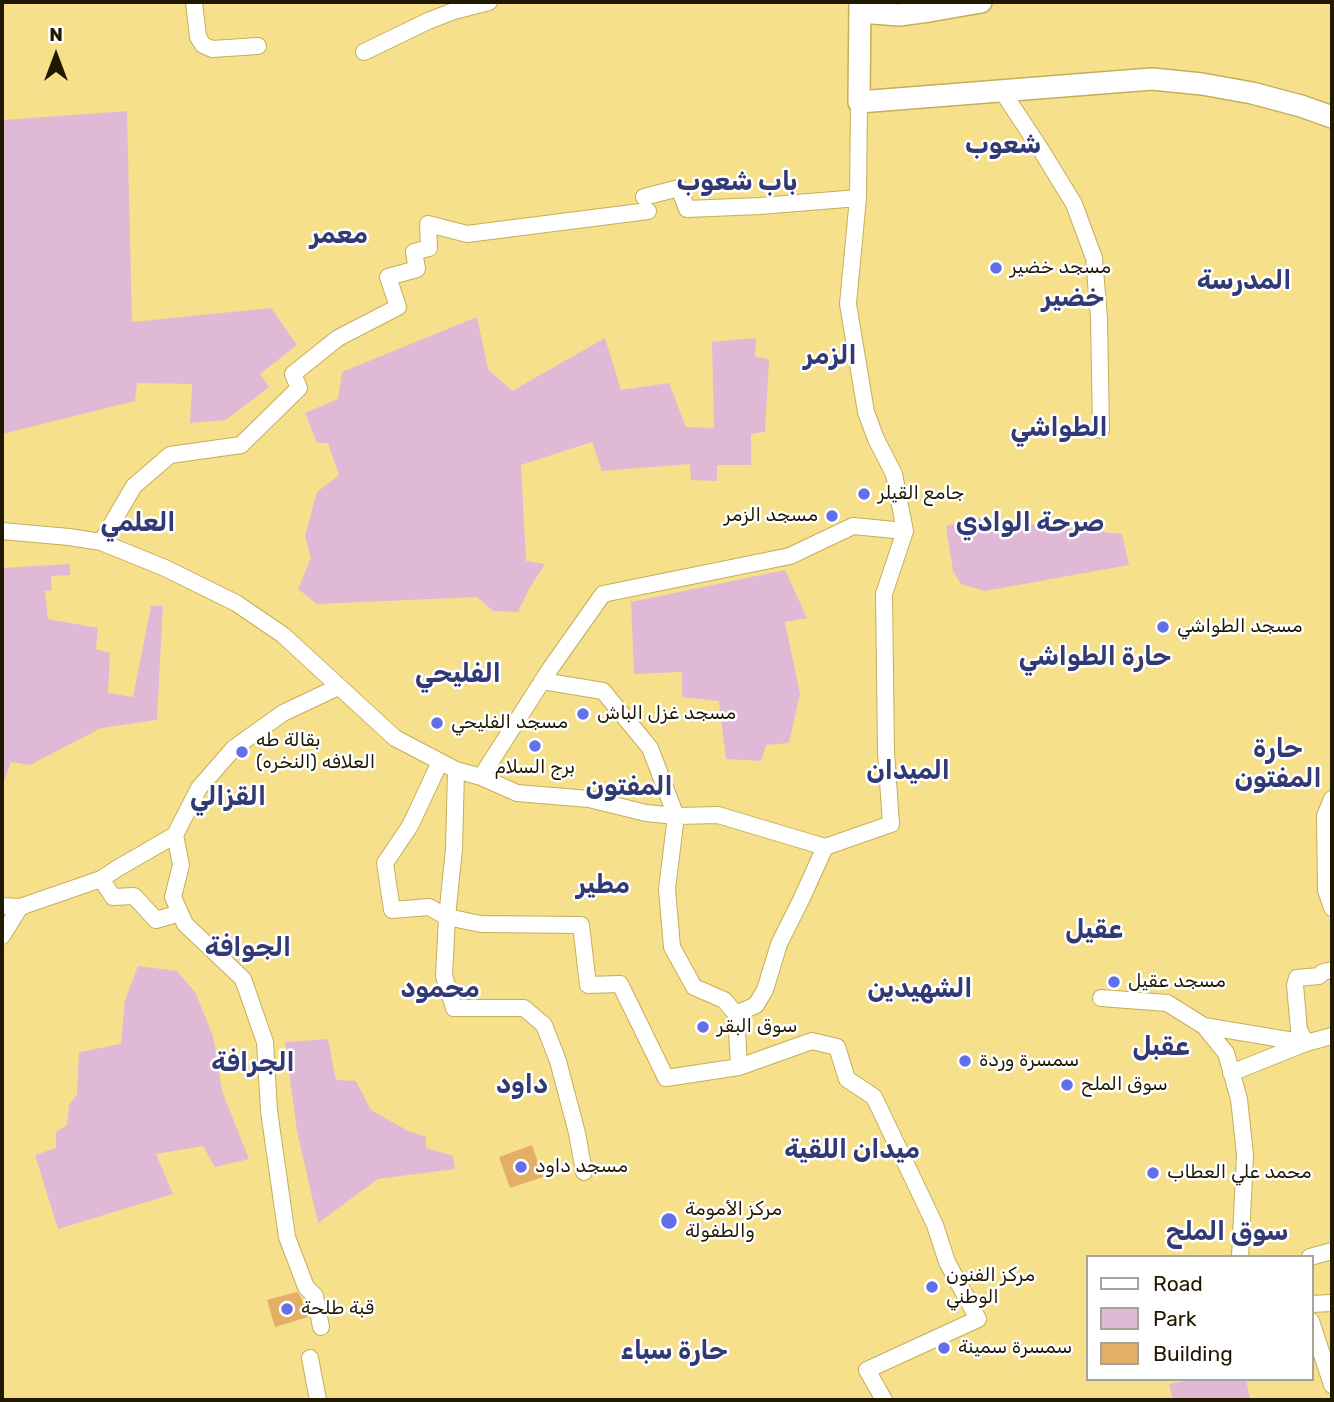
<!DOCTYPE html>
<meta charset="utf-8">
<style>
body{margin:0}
#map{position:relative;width:1334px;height:1402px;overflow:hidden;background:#f7e08b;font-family:Rubik,sans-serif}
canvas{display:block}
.frame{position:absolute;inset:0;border:4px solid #201900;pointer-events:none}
.legend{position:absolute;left:1086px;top:1255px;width:228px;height:126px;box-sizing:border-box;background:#fff;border:2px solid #a6a399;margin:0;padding:9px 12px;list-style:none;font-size:21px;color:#201900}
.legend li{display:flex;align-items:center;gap:14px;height:35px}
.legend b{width:35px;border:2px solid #a6a399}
.north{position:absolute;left:21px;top:21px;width:70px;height:70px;-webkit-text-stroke:5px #fff;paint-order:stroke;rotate:0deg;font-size:19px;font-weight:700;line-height:28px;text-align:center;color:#201900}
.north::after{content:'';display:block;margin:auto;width:24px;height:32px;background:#201900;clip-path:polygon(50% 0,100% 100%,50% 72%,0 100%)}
</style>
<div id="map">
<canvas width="1334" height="1402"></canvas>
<div class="frame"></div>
<ul class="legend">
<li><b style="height:9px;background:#fff"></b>Road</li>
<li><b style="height:19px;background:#e0b9d6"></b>Park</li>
<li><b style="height:19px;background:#e3af67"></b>Building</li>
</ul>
<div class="north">N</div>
</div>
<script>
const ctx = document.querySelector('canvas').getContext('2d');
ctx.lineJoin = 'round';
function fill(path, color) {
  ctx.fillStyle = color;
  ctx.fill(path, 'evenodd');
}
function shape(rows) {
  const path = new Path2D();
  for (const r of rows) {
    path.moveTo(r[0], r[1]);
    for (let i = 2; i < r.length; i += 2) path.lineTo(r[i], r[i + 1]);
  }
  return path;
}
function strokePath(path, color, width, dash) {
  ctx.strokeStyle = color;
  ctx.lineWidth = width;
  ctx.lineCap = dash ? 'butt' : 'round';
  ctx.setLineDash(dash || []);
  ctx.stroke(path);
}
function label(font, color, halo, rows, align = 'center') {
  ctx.font = font + ' Rubik,Cairo,sans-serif';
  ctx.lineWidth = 5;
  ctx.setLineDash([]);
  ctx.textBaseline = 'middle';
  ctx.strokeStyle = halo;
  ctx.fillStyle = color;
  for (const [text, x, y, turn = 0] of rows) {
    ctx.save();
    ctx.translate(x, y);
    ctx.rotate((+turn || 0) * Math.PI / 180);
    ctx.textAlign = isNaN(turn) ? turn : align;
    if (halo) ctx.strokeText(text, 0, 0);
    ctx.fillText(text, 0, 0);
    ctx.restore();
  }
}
fill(shape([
 [127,111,132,322,271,308,297,345,260,374,269,387,226,420,190,423,192,384,137,383,135,401,2,434,2,120],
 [477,317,488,369,512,391,605,338,621,390,669,383,686,427,714,428,712,342,756,338,755,357,769,359,765,432,751,434,751,465,717,465,717,481,691,480,690,464,602,471,592,442,521,465,526,561,545,564,529,589,518,612,493,611,477,597,317,604,298,589,311,558,305,536,317,492,339,475,328,443,317,443,305,413,338,399,342,372],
 [976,518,1122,534,1129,565,985,591,961,584,953,571,946,526],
 [70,564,70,575,51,576,52,590,45,591,48,619,98,628,96,649,110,653,108,693,133,697,151,606,163,606,157,720,101,728,30,765,11,762,2,787,2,568],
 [785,570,807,618,785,622,800,694,789,743,766,745,761,761,726,759,719,701,682,697,682,672,634,674,631,602],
 [138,966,177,971,195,992,213,1036,222,1091,249,1159,215,1167,203,1146,156,1154,173,1194,58,1229,35,1155,56,1148,56,1132,67,1125,69,1105,77,1095,79,1052,121,1044,125,1000],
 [328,1039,336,1080,356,1081,371,1110,408,1131,426,1137,426,1148,453,1156,455,1169,378,1179,318,1223,297,1131,285,1042],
 [1197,1379,1246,1379,1250,1400,1173,1400,1169,1384]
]), '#e0b9d6');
fill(shape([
 [532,1145,543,1177,510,1188,499,1157],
 [297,1292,301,1297,308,1317,275,1327,267,1300]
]), '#e3af67');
const street = shape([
 [194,2,198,37,203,45,212,49,258,46],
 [364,52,428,21,454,11,489,2],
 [1002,91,1041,150,1074,204,1094,258,1099,318,1101,430],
 [859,102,858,198,848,304,866,412,876,439,894,474,905,531,884,594,886,752,891,824,825,847,801,900,779,944,765,990,756,1005,736,1014,739,1067,812,1041,837,1047,847,1079,874,1097,935,1225,947,1262,978,1319,867,1370,884,1400],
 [644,197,679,188,687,209,760,206,858,198],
 [2,531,69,537,101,542,165,568,236,603,283,635,395,738,456,770,481,777,517,793,589,799,646,813,676,816,718,815,825,847],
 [101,542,134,486,170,455,241,445,299,388,293,374,338,338,398,307,388,277,417,269,414,252,429,248,428,224,467,234,648,211],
 [542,681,603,691,650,748,676,816,667,889,672,947,694,987,724,1000,736,1014],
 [440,762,410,826,385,863,392,910,429,907,447,917,481,924,581,925,588,985,620,984,666,1078,739,1067],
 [456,770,454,849,447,917,444,976,454,1008,524,1008,544,1025,558,1061,577,1133,584,1172],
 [481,777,550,669,603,594,790,556,853,526,905,531],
 [1332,799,1325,816,1326,890,1332,908],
 [101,879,113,897,134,896,156,920,180,913],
 [2,906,20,907],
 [2,936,20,907,101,879,118,868,175,835],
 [1101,998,1167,1003,1204,1026,1226,1053,1239,1099,1245,1155,1240,1257],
 [1204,1026,1306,1043],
 [1306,1043,1299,1030,1295,985,1297,978,1319,976,1323,972,1332,970],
 [1231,1073,1306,1043,1332,1036],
 [1310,1257,1332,1251],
 [1311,1304,1332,1303],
 [1311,1321,1332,1385],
 [321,1327,315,1296,306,1287,287,1237,269,1111,265,1042,243,979,185,924,173,897,181,865,175,835,199,788,234,748,283,713,338,687],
 [310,1358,318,1400]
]);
const secondary = shape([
 [860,2,859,102,1152,79,1202,84,1252,93,1301,106,1332,117],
 [860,12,899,15,929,11,981,2]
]);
strokePath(street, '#c4ae59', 18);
strokePath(secondary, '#c4ae59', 24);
strokePath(street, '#fff', 16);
strokePath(secondary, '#fff', 21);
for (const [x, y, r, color] of [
 [996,268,7,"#626fe8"],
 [864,494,7,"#626fe8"],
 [832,516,7,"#626fe8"],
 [1163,627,7,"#626fe8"],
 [583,714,7,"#626fe8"],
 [437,723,7,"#626fe8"],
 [535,746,7,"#626fe8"],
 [242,752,7,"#626fe8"],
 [1114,982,7,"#626fe8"],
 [703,1027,7,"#626fe8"],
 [965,1061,7,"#626fe8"],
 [1067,1085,7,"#626fe8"],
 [521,1167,7,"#626fe8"],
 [1153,1173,7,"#626fe8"],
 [669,1221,9,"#626fe8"],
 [932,1287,7,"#626fe8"],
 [287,1309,7,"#626fe8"],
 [944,1348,7,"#626fe8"]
]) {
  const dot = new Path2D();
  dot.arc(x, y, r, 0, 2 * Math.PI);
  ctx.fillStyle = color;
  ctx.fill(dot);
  strokePath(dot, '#fff', 2.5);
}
label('19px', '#201900', '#fff', [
 ["مسجد خضير",1010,268],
 ["جامع القيلر",878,494],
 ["مسجد الزمر",818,516,"right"],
 ["مسجد الطواشي",1177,627],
 ["مسجد غزل الباش",597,714],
 ["مسجد الفليحي",451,723],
 ["بقالة طه",256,741],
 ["العلافه (النخره)",256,763],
 ["برج السلام",535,768,"center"],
 ["مسجد عقيل",1128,982],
 ["سوق البقر",717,1027],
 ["سمسرة وردة",979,1061],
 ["سوق الملح",1081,1085],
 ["مسجد داود",535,1167],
 ["محمد علي العطاب",1167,1173],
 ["مركز الأمومة",685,1210],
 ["والطفولة",685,1232],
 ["مركز الفنون",946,1276],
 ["الوطني",946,1298],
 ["قبة طلحة",301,1309],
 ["سمسرة سمينة",958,1348]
], 'left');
label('bold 26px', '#323a75', '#fff', [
 ["شعوب",1003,145],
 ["باب شعوب",737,182],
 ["معمر",339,235],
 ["المدرسة",1244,281],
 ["خضير",1073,298],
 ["الزمر",830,356],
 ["الطواشي",1059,428],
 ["العلمي",138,523],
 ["صرحة الوادي",1030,523],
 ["حارة الطواشي",1095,657],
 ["الفليحي",458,674],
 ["حارة",1278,749],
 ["المفتون",1278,779],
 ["الميدان",908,771],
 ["المفتون",629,787],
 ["القزالي",228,797],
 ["مطير",603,885],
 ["عقيل",1094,930],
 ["الجوافة",248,948],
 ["محمود",440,989],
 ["الشهيدين",920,989],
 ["عقبل",1161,1047],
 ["الجرافة",253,1063],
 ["داود",522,1085],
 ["ميدان اللقية",852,1150],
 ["سوق الملح",1227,1232],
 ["حارة سباء",674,1351]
]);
</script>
